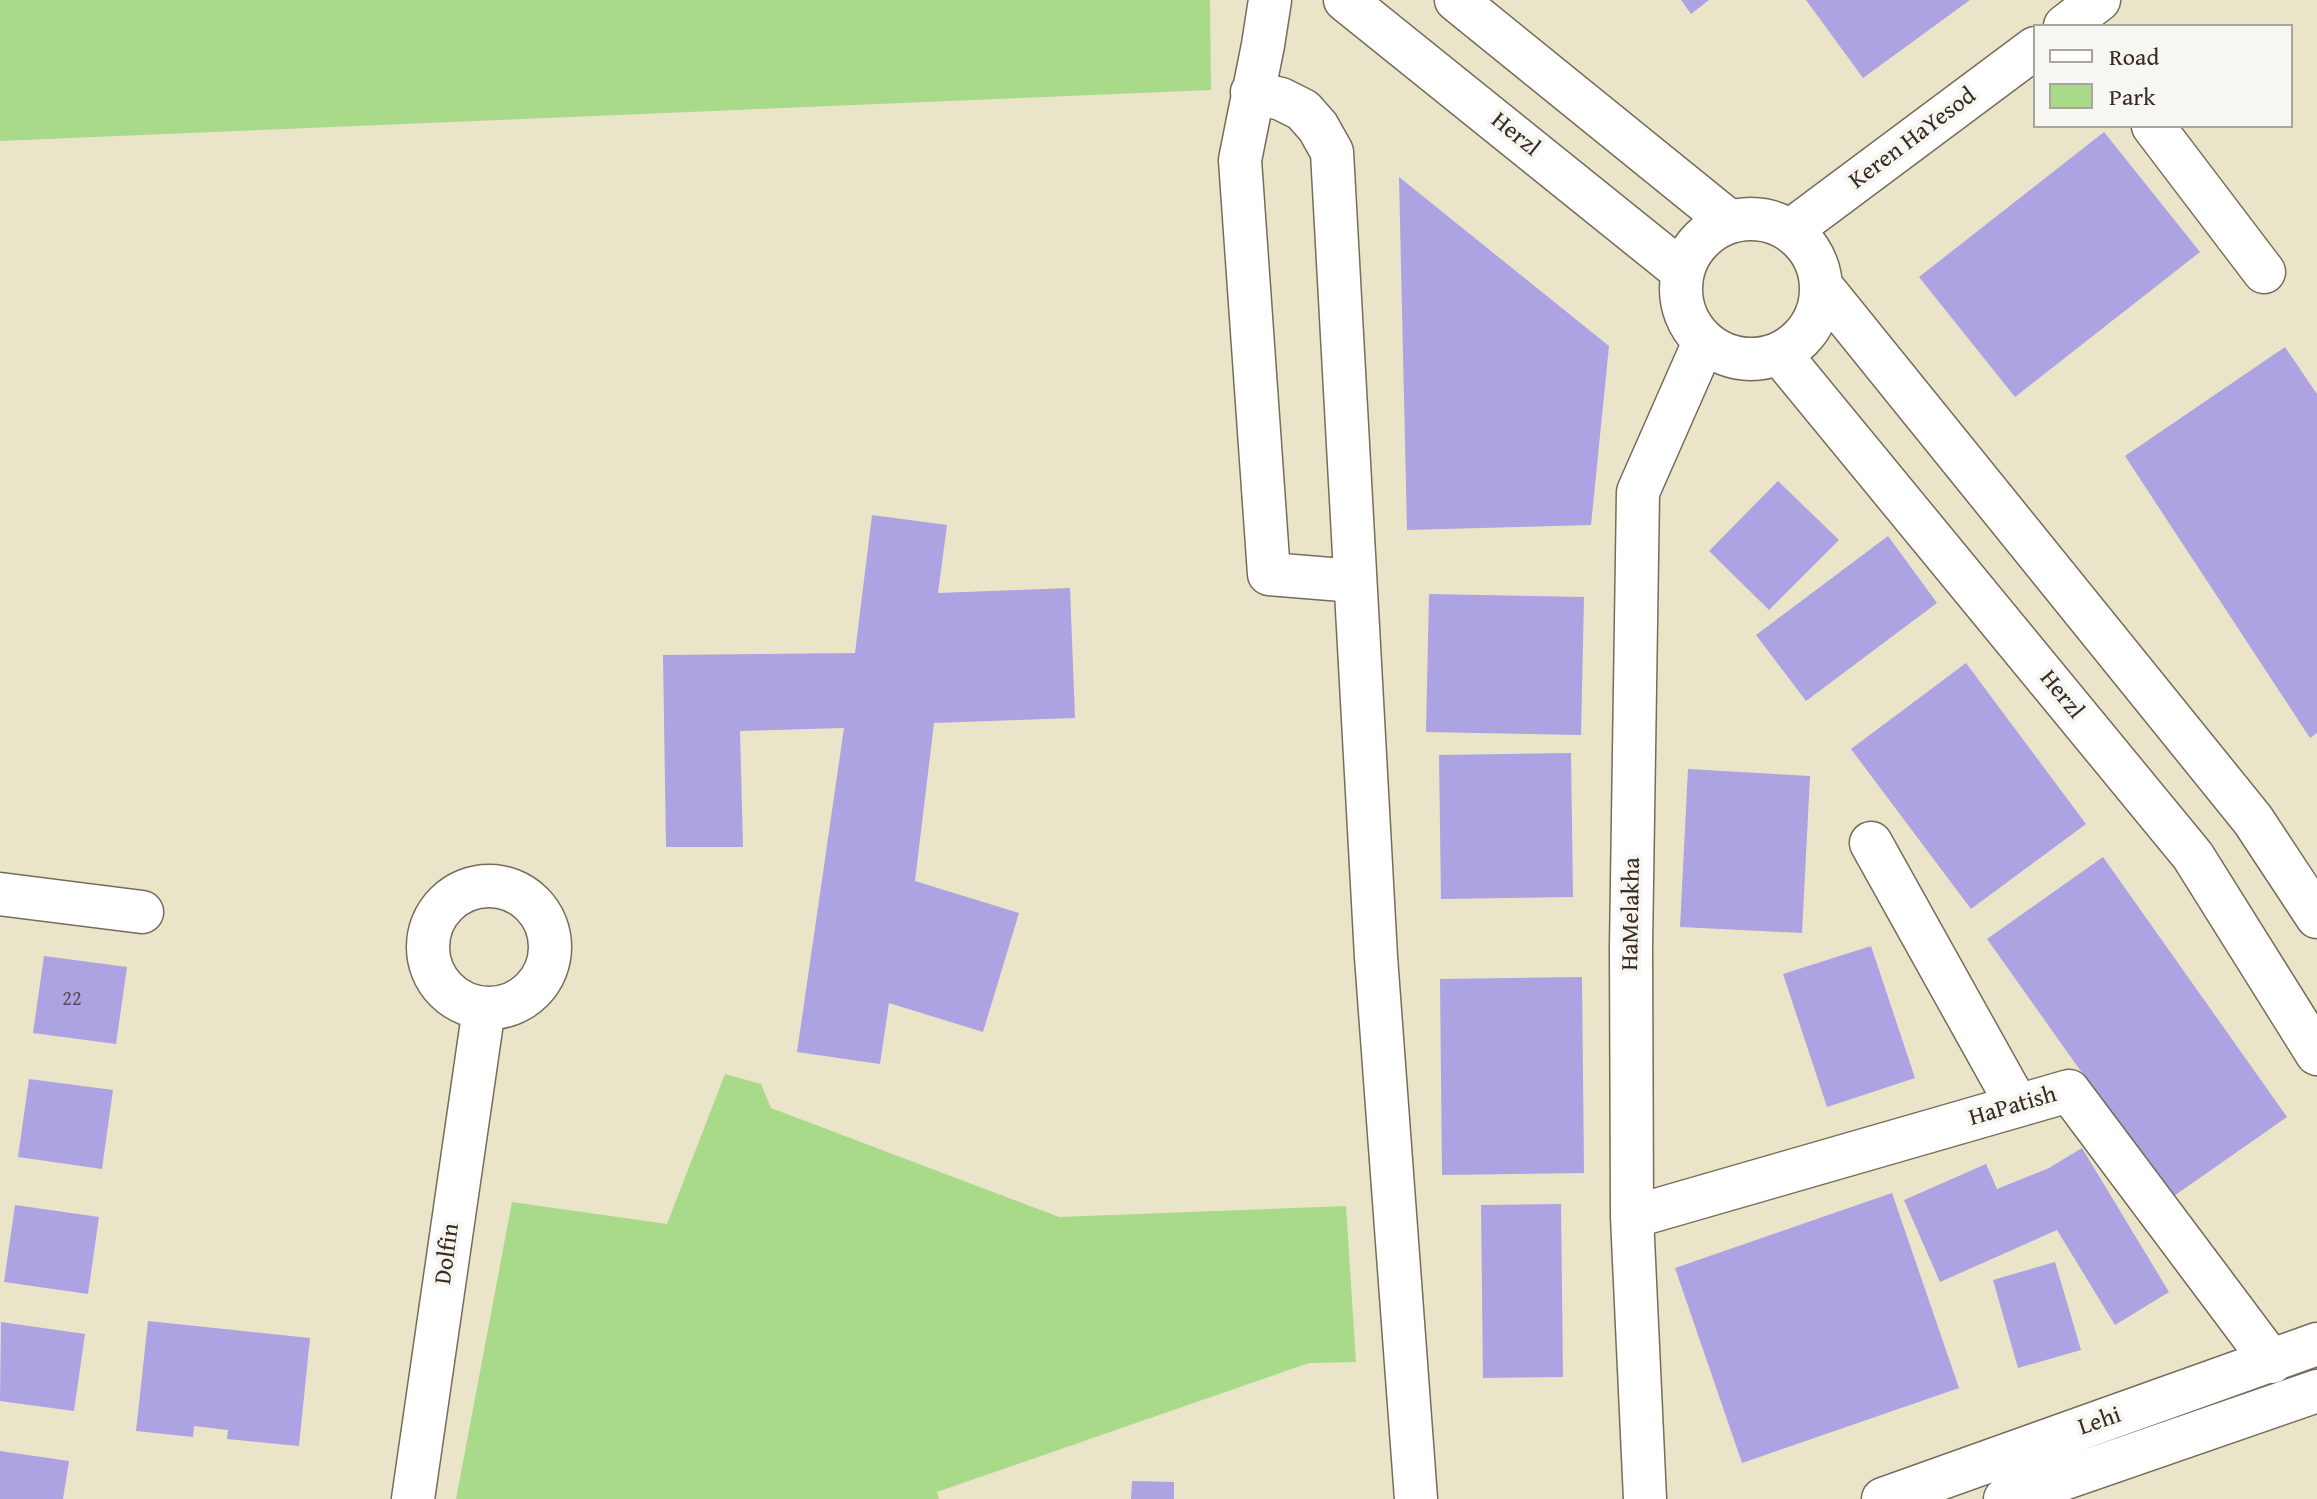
<!DOCTYPE html>
<style>
body{margin:0}
#map{position:relative;width:2317px;height:1499px;overflow:hidden;background:#eae5c9;font-family:"Gentium Book Plus",serif}
canvas{display:block}
.legend{position:absolute;left:2033px;top:24px;width:260px;height:104px;box-sizing:border-box;background:#f6f6f2;border:2px solid #aba49d;margin:0;padding:10px 14px;list-style:none;font-size:24px;color:#3b2a1e}
.legend li{display:flex;align-items:center;gap:16px;height:40px}
.legend b{width:40px;border:2px solid #aba49d}
</style>
<div id="map">
<canvas width="2317" height="1499"></canvas>
<ul class="legend">
<li><b style="height:10px;background:#fff"></b>Road</li>
<li><b style="height:22px;background:#a8da89"></b>Park</li>
</ul>
</div>
<script>
const ctx = document.querySelector('canvas').getContext('2d');
ctx.lineJoin = 'round';
function fill(path, color) {
  ctx.fillStyle = color;
  ctx.fill(path, 'evenodd');
}
function shape(rows) {
  const path = new Path2D();
  for (const r of rows) {
    if (r.length === 3) {
      path.moveTo(r[0] + r[2], r[1]);
      path.arc(r[0], r[1], r[2], 0, 2 * Math.PI);
      continue;
    }
    path.moveTo(r[0], r[1]);
    for (let i = 2; i < r.length; i += 2) path.lineTo(r[i], r[i + 1]);
  }
  return path;
}
function strokePath(path, color, width, dash) {
  ctx.strokeStyle = color;
  ctx.lineWidth = width;
  ctx.lineCap = dash ? 'butt' : 'round';
  ctx.setLineDash(dash || []);
  ctx.stroke(path);
}
function label(font, color, halo, rows, align = 'center') {
  ctx.font = font + ' "Gentium Book Plus",serif';
  ctx.lineWidth = 8;
  ctx.setLineDash([]);
  ctx.textBaseline = 'middle';
  ctx.strokeStyle = halo;
  ctx.fillStyle = color;
  for (const [text, x, y, turn = 0] of rows) {
    ctx.save();
    ctx.translate(x, y);
    ctx.rotate((+turn || 0) * Math.PI / 180);
    ctx.textAlign = isNaN(turn) ? turn : align;
    if (halo) ctx.strokeText(text, 0, 0);
    ctx.fillText(text, 0, 0);
    ctx.restore();
  }
}
fill(shape([
 [0,0,1210,0,1211,90,0,141],
 [725,1074,761,1084,771,1108,1059,1217,1346,1206,1356,1362,1309,1363,937,1492,939,1499,456,1499,512,1202,667,1224]
]), '#a8da89');
fill(shape([
 [1681,0,1709,0,1691,14],
 [1806,0,1970,0,1863,78],
 [2104,132,2200,252,2015,397,1919,277],
 [1399,177,1609,346,1591,525,1407,530],
 [2285,347,2317,394,2317,733,2310,738,2125,456],
 [1778,481,1839,540,1769,610,1709,551],
 [872,515,947,525,938,593,1070,588,1075,718,934,723,915,881,1019,913,983,1032,889,1003,880,1064,797,1052,844,728,740,731,743,847,666,847,663,655,855,653],
 [1888,536,1937,603,1806,701,1756,635],
 [1429,594,1584,597,1581,735,1426,732],
 [1966,663,2086,824,1971,909,1851,749],
 [1571,753,1573,897,1441,899,1439,755],
 [1688,769,1810,776,1802,933,1680,927],
 [2103,857,2287,1117,2171,1198,1987,939],
 [1871,946,1915,1078,1827,1107,1783,974],
 [44,956,127,967,116,1044,33,1033],
 [1582,977,1584,1173,1442,1175,1440,979],
 [29,1079,113,1090,102,1169,18,1157],
 [2082,1148,2169,1292,2115,1325,2057,1230,1940,1282,1904,1200,1986,1164,1997,1189,2049,1168],
 [1892,1193,1959,1388,1742,1463,1675,1268],
 [1561,1204,1563,1377,1483,1378,1481,1205],
 [15,1205,99,1217,88,1294,4,1282],
 [2055,1262,2081,1350,2018,1368,1993,1280],
 [148,1321,310,1338,299,1446,227,1439,228,1430,194,1426,193,1437,136,1431],
 [1,1322,85,1334,74,1411,0,1401],
 [0,1451,69,1461,63,1499,0,1499],
 [1132,1481,1174,1482,1174,1499,1131,1499]
]), '#ada2e2');
const minor = shape([
 [1270,0,1263,45,1240,160,1269,574,1355,581],
 [1345,0,1683,272],
 [1456,0,1730,222],
 [2065,26,2099,0],
 [1252,92,1281,99,1303,110,1318,127,1332,152,1376,957,1416,1499],
 [2153,126,2264,272],
 [1751,289,70],
 [1791,230,2035,48],
 [1822,287,2253,820,2317,917],
 [1780,354,2193,856,2317,1054],
 [1871,843,2017,1105],
 [489,947,61],
 [0,894,142,912],
 [1632,1217,2069,1091,2272,1362],
 [413,1499,484,1008],
 [1645,1499,1632,1217,1631,947,1638,492,1704,342],
 [1883,1499,2317,1344],
 [2005,1499,2317,1391]
]);
strokePath(minor, '#786b5a', 45);
strokePath(minor, '#fff', 42);
label('20px', '#58484f', null, [
 ["22",72,1000]
]);
label('24px', '#3b2a1e', '#f6f6f2', [
 ["Herzl",1515,135,39],
 ["Keren HaYesod",1913,139,-37],
 ["Herzl",2061,695,51],
 ["HaMelakha",1632,914,-89],
 ["HaPatish",2013,1107,-16],
 ["Dolfin",448,1254,-82],
 ["Lehi",2100,1422,-19]
]);
</script>
